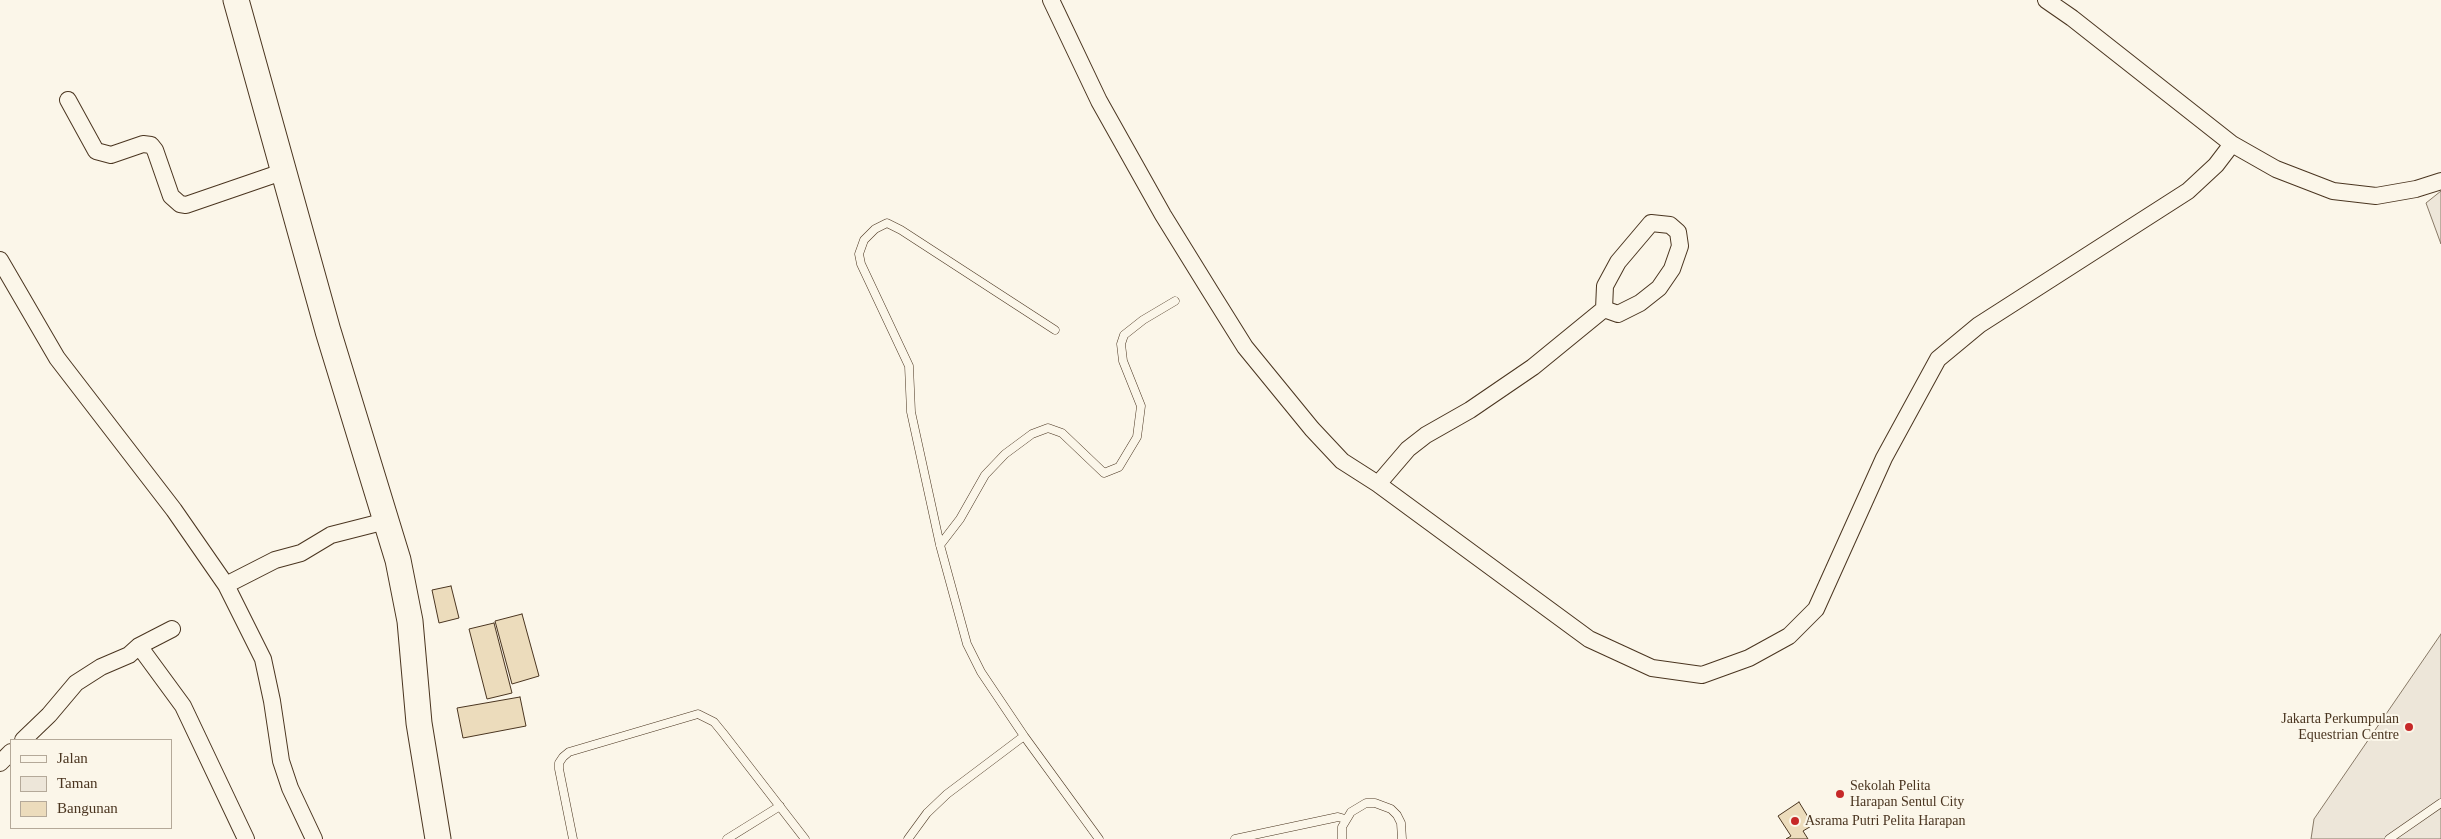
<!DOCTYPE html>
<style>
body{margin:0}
#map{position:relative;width:2441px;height:839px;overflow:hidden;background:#fbf6e9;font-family:Georgia,serif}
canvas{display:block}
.legend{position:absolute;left:10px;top:739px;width:162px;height:90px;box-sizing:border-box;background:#fbf6e9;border:1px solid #b4a999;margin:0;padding:6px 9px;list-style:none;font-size:15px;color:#4a3520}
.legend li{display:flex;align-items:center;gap:10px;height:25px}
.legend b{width:25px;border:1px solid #b4a999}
</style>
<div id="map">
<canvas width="2441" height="839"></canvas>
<ul class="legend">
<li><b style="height:6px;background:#fbf6e9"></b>Jalan</li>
<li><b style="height:14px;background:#ede6d9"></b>Taman</li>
<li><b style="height:14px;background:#ecdcbc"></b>Bangunan</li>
</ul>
</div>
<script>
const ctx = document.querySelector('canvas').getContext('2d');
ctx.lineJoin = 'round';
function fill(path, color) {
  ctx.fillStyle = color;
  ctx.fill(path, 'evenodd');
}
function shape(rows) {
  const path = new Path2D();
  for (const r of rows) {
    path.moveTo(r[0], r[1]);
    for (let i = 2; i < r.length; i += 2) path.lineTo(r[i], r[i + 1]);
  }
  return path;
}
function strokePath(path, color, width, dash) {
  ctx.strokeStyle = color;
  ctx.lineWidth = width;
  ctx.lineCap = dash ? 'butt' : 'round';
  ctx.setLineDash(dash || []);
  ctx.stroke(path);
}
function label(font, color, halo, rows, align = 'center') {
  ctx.font = font + ' Georgia,serif';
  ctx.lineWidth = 4;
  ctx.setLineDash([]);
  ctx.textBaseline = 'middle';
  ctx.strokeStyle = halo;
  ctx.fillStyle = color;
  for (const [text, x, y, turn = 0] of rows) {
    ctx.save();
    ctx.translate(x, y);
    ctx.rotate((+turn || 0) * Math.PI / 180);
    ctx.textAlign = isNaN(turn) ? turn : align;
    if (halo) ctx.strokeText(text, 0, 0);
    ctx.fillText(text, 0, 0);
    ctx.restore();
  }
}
const green = shape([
 [2441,191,2441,244,2426,203,2441,191],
 [2441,634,2441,839,2311,839,2314,819,2441,634]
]);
fill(green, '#ede6d9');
strokePath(green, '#887966', 1);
const building = shape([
 [451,586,459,618,439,623,432,590,451,586],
 [522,614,539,676,512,684,495,621,522,614],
 [494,623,512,693,487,699,469,629,494,623],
 [520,697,526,726,463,738,457,708,520,697],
 [1799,802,1813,825,1803,831,1808,839,1786,839,1791,836,1778,816,1799,802]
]);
fill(building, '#ecdcbc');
strokePath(building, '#4a3520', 1);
const lane = shape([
 [940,545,960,519,985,475,1005,454,1032,434,1048,428,1062,433,1104,473,1119,467,1137,437,1141,406,1123,361,1121,344,1124,335,1143,320,1175,301],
 [1024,736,1099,839],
 [573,839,559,769,559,763,563,757,569,752,698,714,714,722,723,733,805,839],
 [727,839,780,806],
 [908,839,927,813,947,794,1024,736,981,672,967,644,940,545,911,412,909,366,861,264,859,254,864,240,875,229,887,223,901,230,1055,330],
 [1235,839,1338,817,1345,819],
 [1342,839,1342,827,1351,812,1366,803,1375,803,1391,809,1397,815,1401,823,1402,839],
 [2389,839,2441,803]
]);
const street = shape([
 [1051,0,1099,101,1163,215,1210,291,1245,347,1312,429,1342,461,1378,484,1589,639,1652,668,1702,675,1749,658,1789,636,1816,609,1884,458,1938,359,1979,325,2188,191,2216,165,2232,144],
 [2046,0,2072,18,2232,144,2276,169,2333,191,2376,196,2416,189,2441,181],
 [68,100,96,151,111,155,143,144,151,145,155,150,171,196,180,204,186,205,285,171],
 [0,260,57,358,174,510,226,585,263,659,272,701,281,761,290,788,314,839],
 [1378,484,1408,449,1426,435,1470,410,1533,367,1604,309,1618,314,1640,303,1659,288,1672,269,1680,246,1678,232,1670,225,1651,223,1618,262,1605,286,1604,309],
 [226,585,275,560,301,553,331,535,386,521],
 [139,646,183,706,246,839],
 [23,740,49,715,76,683,101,667,129,655,139,646,172,629],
 [0,763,11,752]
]);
const primary = shape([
 [236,0,328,331,398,560,410,621,419,723,438,839]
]);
strokePath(lane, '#4a3520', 9);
strokePath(street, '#4a3520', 18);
strokePath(primary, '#4a3520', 27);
strokePath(lane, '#fbf6e9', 8);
strokePath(street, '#fbf6e9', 16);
strokePath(primary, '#fbf6e9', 25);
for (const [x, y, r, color] of [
 [2409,727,5,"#c62828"],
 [1840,794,5,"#c62828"],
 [1795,821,5,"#c62828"]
]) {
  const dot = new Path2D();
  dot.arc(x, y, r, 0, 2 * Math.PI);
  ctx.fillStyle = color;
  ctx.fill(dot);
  strokePath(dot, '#fbf6e9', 2);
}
label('14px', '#4a3520', '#fbf6e9', [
 ["Jakarta Perkumpulan",2399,719,"right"],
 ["Equestrian Centre",2399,735,"right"],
 ["Sekolah Pelita",1850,786],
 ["Harapan Sentul City",1850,802],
 ["Asrama Putri Pelita Harapan",1805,821]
], 'left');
</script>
